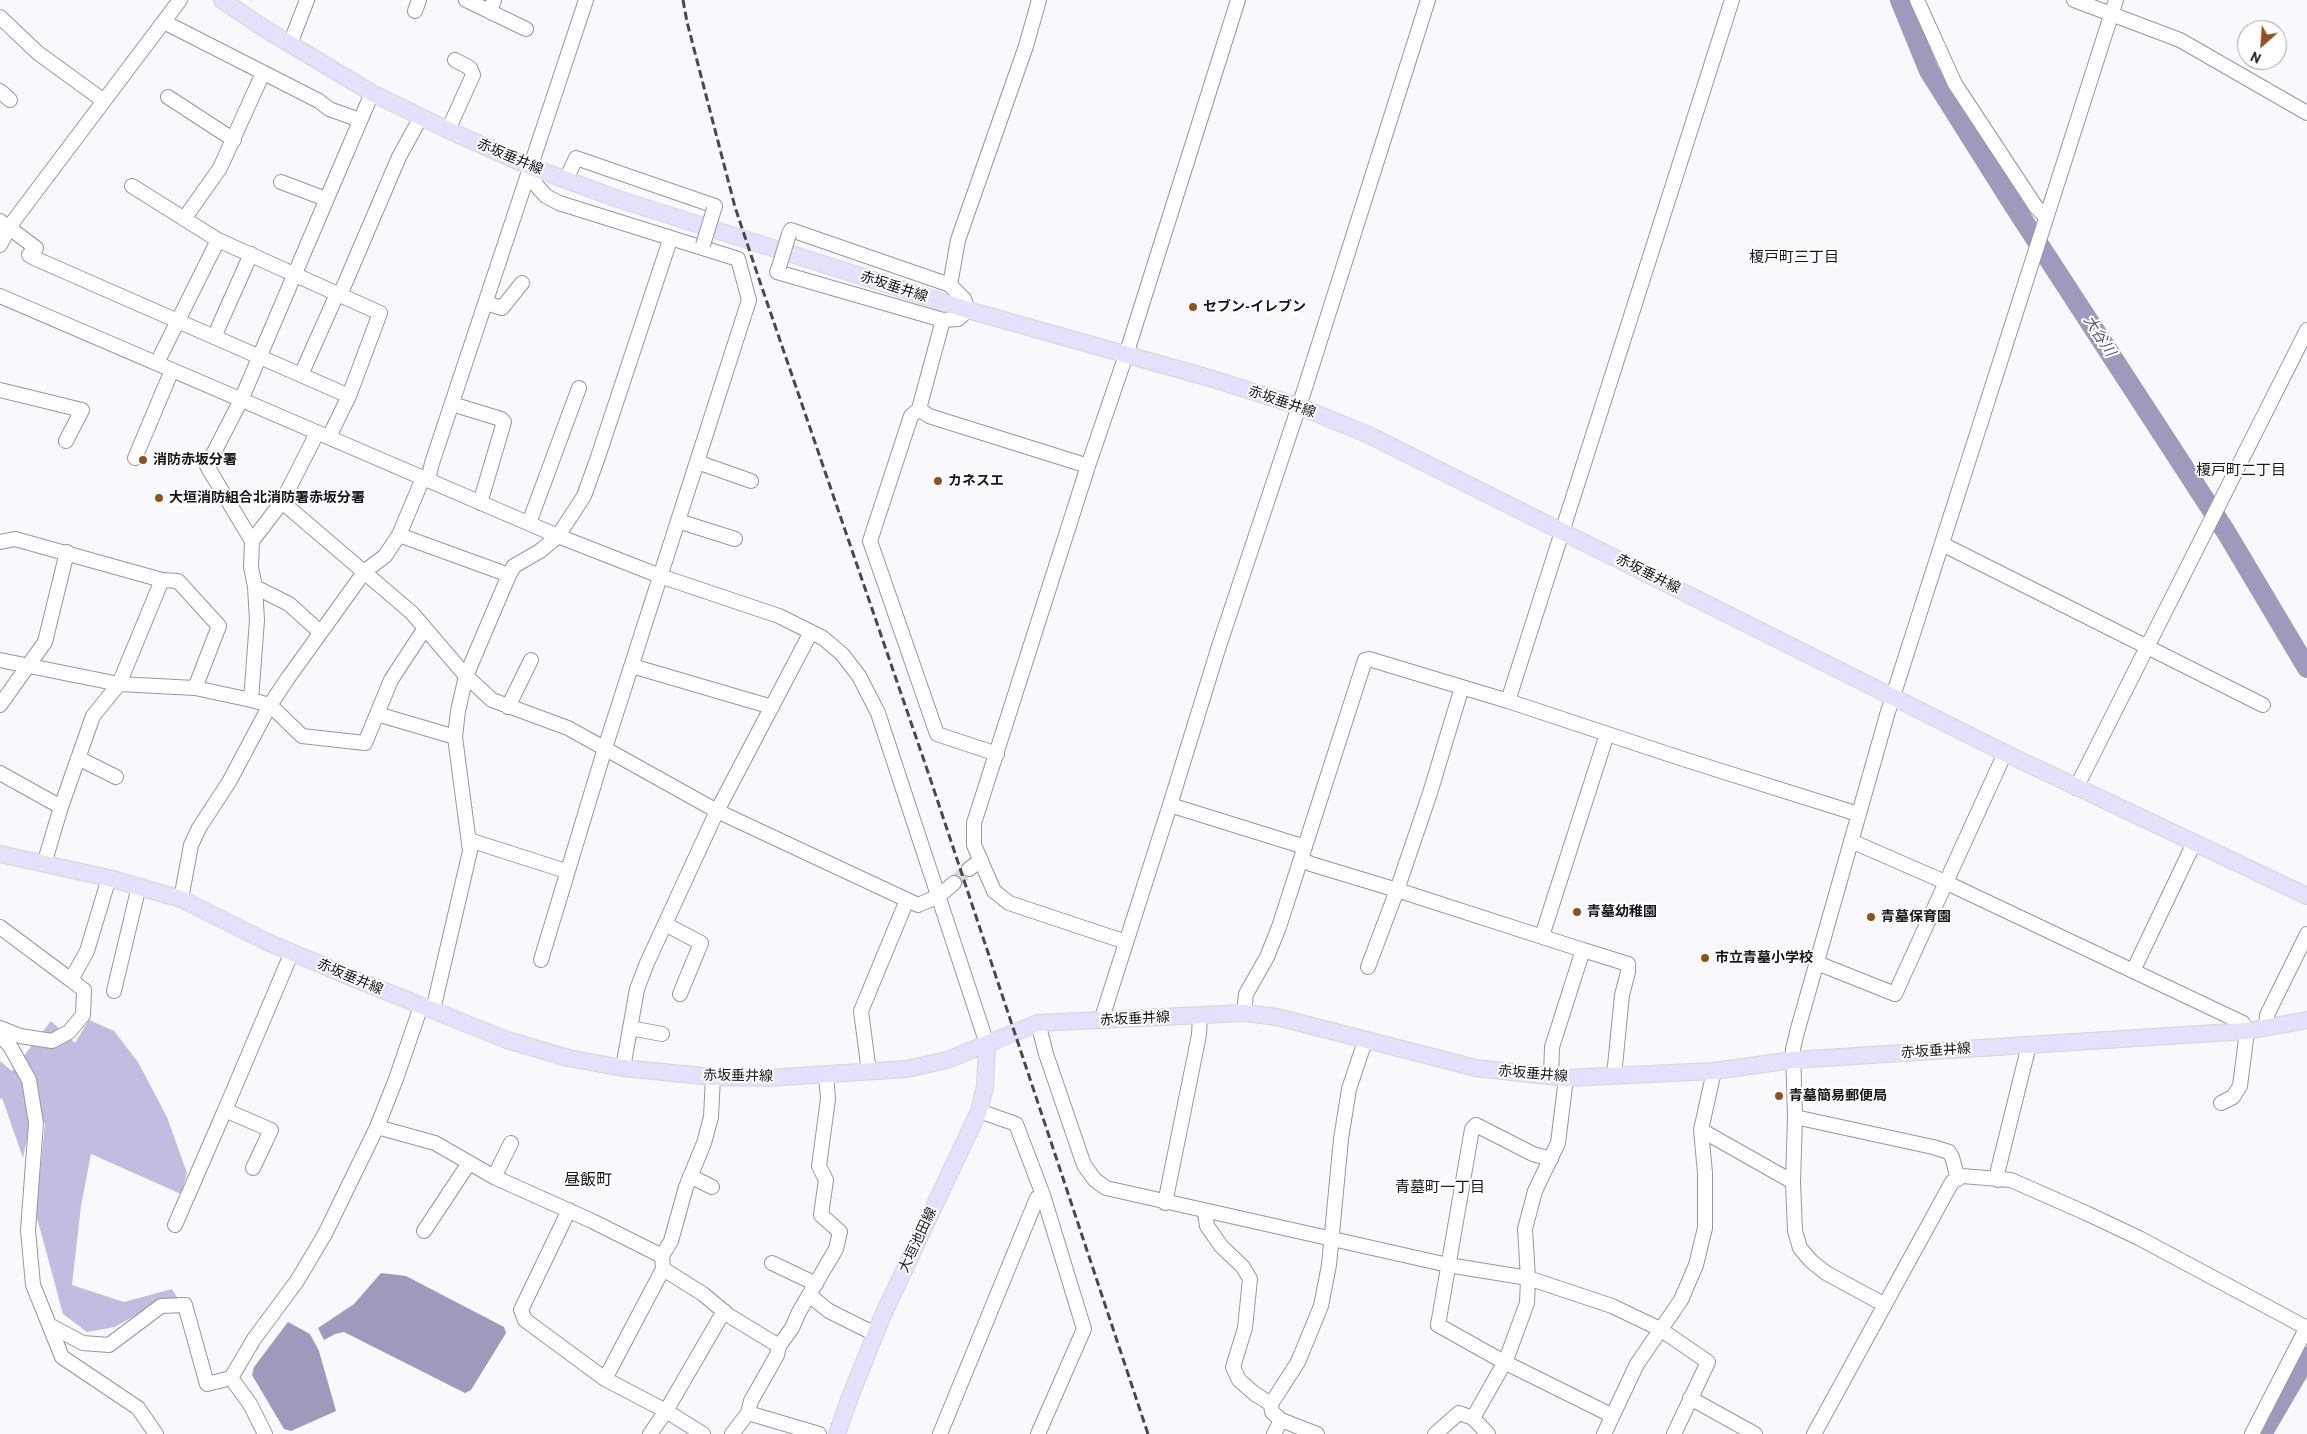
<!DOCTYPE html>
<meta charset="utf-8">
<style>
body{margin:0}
#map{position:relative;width:2307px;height:1434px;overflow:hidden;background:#f9f9fd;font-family:"PT Sans",sans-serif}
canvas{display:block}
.north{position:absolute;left:2237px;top:20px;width:50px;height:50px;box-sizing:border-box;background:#fff;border:1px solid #a2a2a4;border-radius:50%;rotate:206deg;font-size:14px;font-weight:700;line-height:20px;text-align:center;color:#17161c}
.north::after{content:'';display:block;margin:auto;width:18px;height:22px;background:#91501c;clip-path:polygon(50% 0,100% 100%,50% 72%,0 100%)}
</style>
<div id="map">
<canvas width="2307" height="1434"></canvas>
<div class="north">N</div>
</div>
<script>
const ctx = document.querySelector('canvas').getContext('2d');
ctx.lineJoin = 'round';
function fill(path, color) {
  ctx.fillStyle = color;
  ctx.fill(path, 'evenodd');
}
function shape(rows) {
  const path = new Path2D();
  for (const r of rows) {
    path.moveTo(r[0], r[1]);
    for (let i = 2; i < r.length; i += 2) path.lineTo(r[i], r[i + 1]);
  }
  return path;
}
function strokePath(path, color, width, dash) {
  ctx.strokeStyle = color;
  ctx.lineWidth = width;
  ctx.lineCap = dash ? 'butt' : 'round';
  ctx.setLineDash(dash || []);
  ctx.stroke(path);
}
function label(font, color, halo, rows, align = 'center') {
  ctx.font = font + ' "PT Sans","Noto Sans JP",sans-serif';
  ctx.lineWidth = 4;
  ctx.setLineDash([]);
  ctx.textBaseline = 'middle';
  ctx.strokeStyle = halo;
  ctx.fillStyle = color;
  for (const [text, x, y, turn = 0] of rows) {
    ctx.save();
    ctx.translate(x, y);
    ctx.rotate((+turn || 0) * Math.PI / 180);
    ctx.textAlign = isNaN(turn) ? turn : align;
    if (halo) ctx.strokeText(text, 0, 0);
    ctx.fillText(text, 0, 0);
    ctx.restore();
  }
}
fill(shape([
 [89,1020,114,1031,138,1062,167,1117,187,1173,181,1194,91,1154,81,1206,72,1285,124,1302,172,1289,178,1299,160,1301,115,1327,87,1332,63,1314,36,1214,45,1123,30,1125,23,1158,2,1098,0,1099,0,1061,12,1071,51,1021,75,1043]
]), '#c2bde0');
fill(shape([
 [381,1273,406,1276,504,1327,506,1333,471,1390,465,1393,344,1332,335,1334,324,1340,318,1328,354,1304],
 [288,1322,310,1334,319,1351,336,1411,291,1431,284,1429,252,1375,254,1367]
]), '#9f99bc');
strokePath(shape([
 [1900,0,1929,71,2014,206,2226,532,2307,668],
 [2262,1434,2307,1357]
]), '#9f99bc', 20);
strokePath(shape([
 [954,883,969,869]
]), '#d7d7db', 14, [14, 7]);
const minor = shape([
 [466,0,526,29],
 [1917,0,1955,84,2036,207,2046,217],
 [2074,0,2180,40,2307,113],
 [415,11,419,0],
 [490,12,494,0],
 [0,17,38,53,104,101],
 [164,22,319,101,329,109,360,120],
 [290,44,307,0],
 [0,91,10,100],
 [168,97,234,140],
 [448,130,473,75,470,68,455,60],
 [531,167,536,185,546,196,559,203,738,259,749,300,605,748,541,960],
 [566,180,576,158,715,206,714,209],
 [281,182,326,199],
 [132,186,218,240,340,295],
 [184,219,220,168,263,73],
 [0,221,36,248,29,255,34,258,349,396,329,437],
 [0,245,9,227,180,0],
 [779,267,777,272,943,320,958,319,968,310,964,299,950,285,791,230,789,234],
 [950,285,958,240,1026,46,1039,0],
 [0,296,558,536,660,576,779,616,823,638,842,654,859,676,878,713,987,1044],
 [486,303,502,308,522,283],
 [943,320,919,409,911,416,870,541,937,734,997,754],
 [214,337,251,254],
 [157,363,218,240],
 [301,375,337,294],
 [0,390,82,410,66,441],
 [349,396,380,313,340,295,399,157,421,117],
 [452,404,501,419,504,422,480,503],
 [919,409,929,416,1088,466],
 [135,458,172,370],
 [697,462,751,481],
 [428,480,432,463,586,0],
 [282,502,412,613,466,676,492,700,568,728,717,811,918,905,939,896,954,883],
 [678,521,735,539],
 [529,523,579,388],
 [399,535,509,575,466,676,458,711,455,737,470,851,433,1010],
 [252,541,282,502,317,433],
 [0,542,15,539,162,580,178,581,219,626,195,688],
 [1942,544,2263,705],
 [509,575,514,566,540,551,558,536,584,496,598,457,670,240],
 [255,587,289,604,320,632],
 [0,660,119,684,195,688,251,700,270,705,302,736,365,743,377,714,455,737],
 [632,666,772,707],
 [251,700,257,620,255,587,251,567,252,541,207,466,241,400,372,93],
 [1508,701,1732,0],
 [0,705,45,642,67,552],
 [508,707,531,660],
 [377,714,391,680,425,628],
 [78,758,116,777],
 [0,773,61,807],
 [2076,788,2307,330],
 [1170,805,1305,847],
 [469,840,566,871],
 [1851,841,1945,882,2243,1023,2247,1031,2240,1086,2233,1097,2221,1103],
 [1301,859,1311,864,1397,890,1583,950,1552,1047,1551,1077],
 [44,864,61,807,93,716,119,684,162,580],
 [969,869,981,860],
 [181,899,191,845,199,828,229,782,270,705,288,678,365,571,385,556,399,535,423,478],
 [665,924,701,943,680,994],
 [0,927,71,980],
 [1542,936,1607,734],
 [1126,942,1009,903,994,891,974,845,974,823,1088,466,1126,355,1238,0],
 [1583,950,1628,964,1628,972,1622,995,1614,1076],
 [1817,963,1895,994,2005,753],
 [1368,967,1397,890,1430,793,1462,687],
 [2133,971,2194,843],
 [114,991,139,886],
 [1244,1013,1246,994,1267,957,1279,927,1365,660,1369,659,1508,701,1680,758,1858,814],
 [1101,1021,1170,805,1219,646,1304,391,1428,0],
 [1038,1023,1046,1054,1084,1165,1095,1180,1106,1188,1448,1265,1528,1278,1612,1306,1660,1329,1708,1362,1674,1434],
 [0,1028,20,1036,52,1041,69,1032,83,1015,84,990,71,980,87,951,109,878],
 [630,1028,662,1034],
 [2266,1028,2267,1015,2307,934],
 [0,1035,10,1046,29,1080,36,1123,28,1230,33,1285,62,1357,138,1408,156,1434],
 [623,1068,637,989,647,963,717,811,811,632],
 [869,1072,861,1011,907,900],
 [713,1077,711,1117,704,1143,686,1187,671,1241,662,1256,663,1269,703,1294,728,1315,779,1346],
 [979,1111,1016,1124,1043,1195,1084,1329,1038,1434],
 [1795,1117,1933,1147,1949,1152,1952,1157,1958,1179],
 [377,1127,435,1143,494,1177,592,1221,662,1256],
 [1701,1130,1793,1182],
 [1551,1159,1533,1154,1476,1125,1472,1129,1438,1325,1504,1362,1611,1415],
 [253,1168,271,1130,225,1110,292,952],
 [690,1176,712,1187],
 [494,1177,511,1143],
 [1998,1180,1998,1170,2029,1045],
 [1165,1203,1199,1035,1200,1015],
 [569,1210,521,1310,525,1320,605,1379,666,1411,724,1311],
 [1205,1212,1207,1226,1221,1246,1243,1267,1250,1279,1245,1328,1233,1367,1239,1380,1255,1394,1271,1404,1272,1412,1281,1420,1317,1434],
 [175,1225,225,1110],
 [424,1231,469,1163],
 [772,1263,816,1284],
 [809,1295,829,1311,875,1334],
 [1885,1305,1826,1273,1811,1261,1800,1248,1795,1231,1793,1182,1795,1117,1793,1049,1797,1032,1887,715,2116,0],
 [49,1325,83,1343,109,1345,161,1306,185,1305,207,1384,231,1378],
 [605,1379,663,1269],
 [1690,1398,1755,1434],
 [1271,1404,1298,1362,1321,1306,1329,1265,1341,1139,1349,1089,1365,1041],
 [748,1413,819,1434],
 [1473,1418,1506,1360,1527,1303,1528,1278,1525,1229,1535,1191,1558,1143,1566,1078],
 [265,1434,250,1404,231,1378,254,1339,297,1281,325,1234,377,1127,396,1079,421,1006],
 [650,1434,666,1411,703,1434],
 [732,1434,748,1413,751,1401,777,1355,779,1346,792,1328,799,1312,836,1249,840,1232,821,1215,826,1180,819,1166,828,1099,826,1075],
 [940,1434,1037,1198,1043,1195],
 [1274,1434,1281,1420],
 [1435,1434,1459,1413,1473,1418,1488,1434],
 [1604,1434,1637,1364,1681,1300,1696,1265,1705,1228,1705,1173,1701,1130,1714,1071],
 [1814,1434,1952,1182,1962,1176,2011,1180,2086,1213,2139,1238,2307,1328],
 [2252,1434,2307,1327]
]);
const major = shape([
 [222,0,265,29,372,93,448,130,531,167,618,199,968,310,1213,379,1298,406,1369,435,2005,753,2307,896],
 [0,854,109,878,181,899,265,941,355,979,507,1040,568,1058,623,1068,713,1077,767,1078,907,1069,947,1060,1038,1023,1244,1013,1277,1017,1476,1068,1566,1078,1714,1071,1793,1060,2247,1031,2307,1020],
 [837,1434,850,1397,883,1315,979,1111,985,1087,987,1044]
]);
strokePath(minor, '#9795a5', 16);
strokePath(major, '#d5d5d6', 18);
strokePath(minor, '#fff', 14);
strokePath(major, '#e5e0fb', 16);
strokePath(shape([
 [683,0,687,22,735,207,759,279,930,778,1148,1434]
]), '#49484e', 3, [8, 4]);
const minorBridge = shape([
 [703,245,714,209],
 [779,267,789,234]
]);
strokePath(minorBridge, '#9795a5', 16, []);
strokePath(minorBridge, '#fff', 14);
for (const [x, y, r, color] of [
 [1193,307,5,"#91501c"],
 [143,460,5,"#91501c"],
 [938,481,5,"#91501c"],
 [159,498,5,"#91501c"],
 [1577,912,5,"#91501c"],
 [1871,917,5,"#91501c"],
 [1705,958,5,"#91501c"],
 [1779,1096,5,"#91501c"]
]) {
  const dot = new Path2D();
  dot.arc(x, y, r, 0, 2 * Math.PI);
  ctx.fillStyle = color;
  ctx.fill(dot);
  strokePath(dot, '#fff', 2);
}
label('14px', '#17161c', '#fff', [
 ["赤坂垂井線",510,157,23],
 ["赤坂垂井線",894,287,18],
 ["赤坂垂井線",1282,402,19],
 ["赤坂垂井線",1648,574,27],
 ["赤坂垂井線",350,977,23],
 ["赤坂垂井線",1135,1019,-3],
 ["赤坂垂井線",1936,1051,-4],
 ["赤坂垂井線",1533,1074,5],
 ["赤坂垂井線",738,1076,1],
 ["大垣池田線",918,1240,-65]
]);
label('bold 14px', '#17161c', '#fff', [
 ["セブン-イレブン",1203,307],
 ["消防赤坂分署",153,460],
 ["カネスエ",948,481],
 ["大垣消防組合北消防署赤坂分署",169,498],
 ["青墓幼稚園",1587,912],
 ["青墓保育園",1881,917],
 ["市立青墓小学校",1715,958],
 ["青墓簡易郵便局",1789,1096]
], 'left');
label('15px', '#17161c', '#fff', [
 ["榎戸町三丁目",1794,258],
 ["榎戸町二丁目",2241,471],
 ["青墓町一丁目",1440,1188]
]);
label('italic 15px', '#594f80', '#fff', [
 ["大谷川",2099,336,57]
]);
label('16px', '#17161c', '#fff', [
 ["昼飯町",588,1180]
]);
</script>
